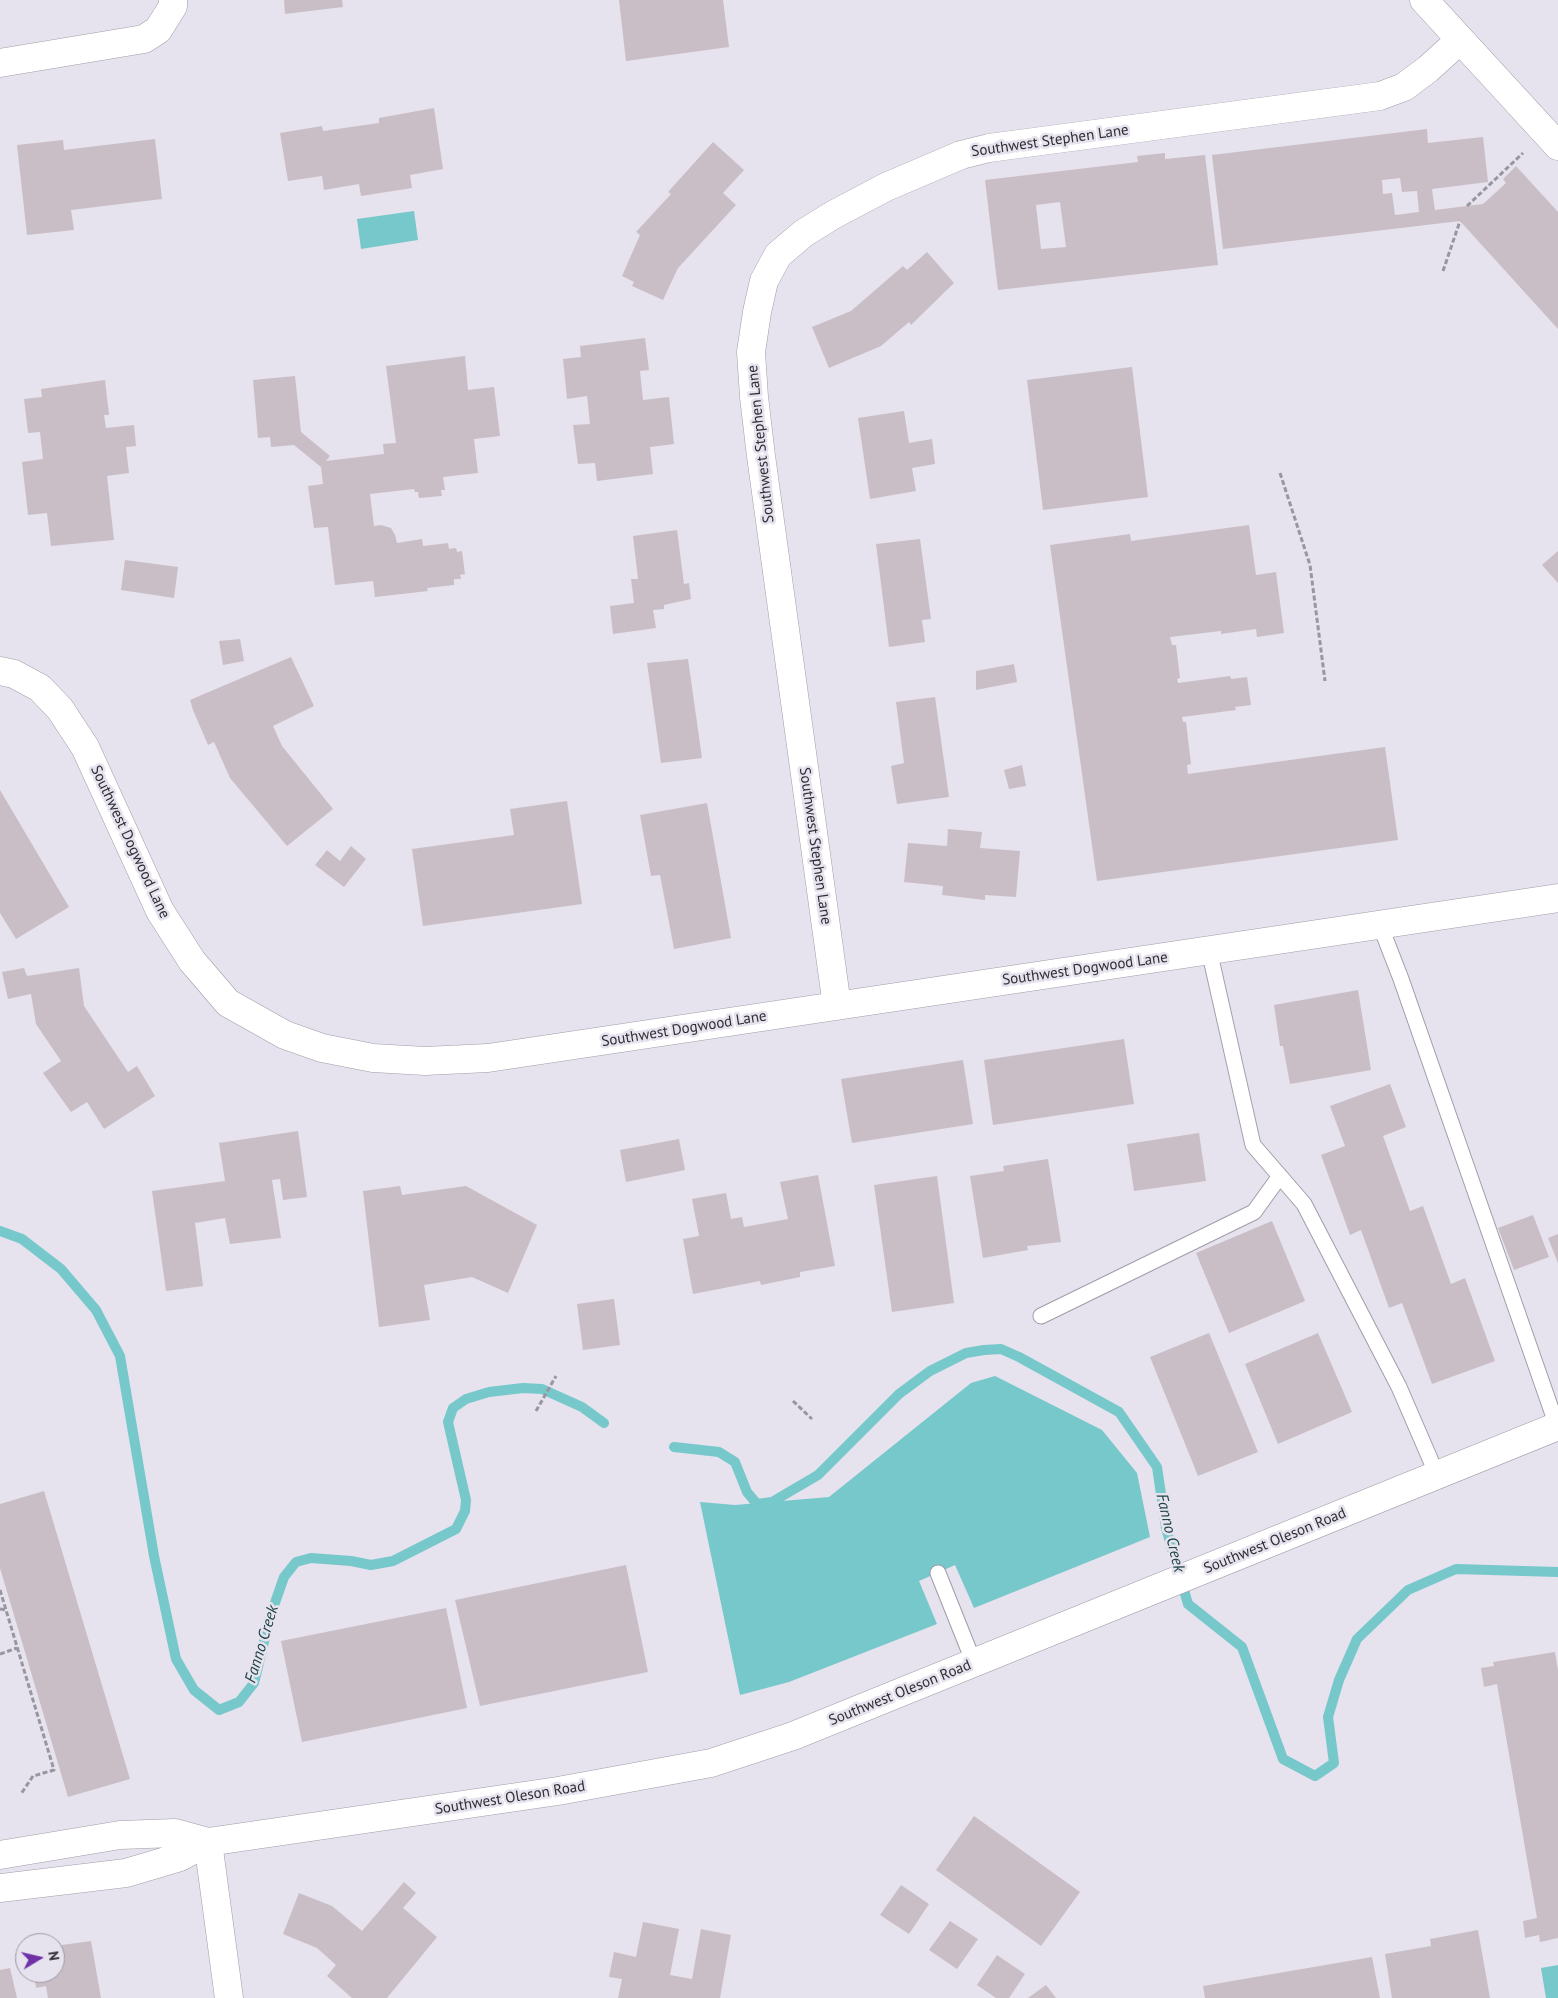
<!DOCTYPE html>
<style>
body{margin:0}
#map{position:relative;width:1558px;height:1998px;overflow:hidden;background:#e6e2ee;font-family:"PT Sans",sans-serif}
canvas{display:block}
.north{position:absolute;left:15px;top:1933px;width:50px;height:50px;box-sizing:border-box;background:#e6e2ee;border:1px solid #9d9aa3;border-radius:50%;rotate:81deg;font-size:14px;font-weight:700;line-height:20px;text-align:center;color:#2f2d32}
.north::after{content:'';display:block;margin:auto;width:18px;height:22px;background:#6e31a6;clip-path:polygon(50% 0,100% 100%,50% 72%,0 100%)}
</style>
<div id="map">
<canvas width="1558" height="1998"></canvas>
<div class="north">N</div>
</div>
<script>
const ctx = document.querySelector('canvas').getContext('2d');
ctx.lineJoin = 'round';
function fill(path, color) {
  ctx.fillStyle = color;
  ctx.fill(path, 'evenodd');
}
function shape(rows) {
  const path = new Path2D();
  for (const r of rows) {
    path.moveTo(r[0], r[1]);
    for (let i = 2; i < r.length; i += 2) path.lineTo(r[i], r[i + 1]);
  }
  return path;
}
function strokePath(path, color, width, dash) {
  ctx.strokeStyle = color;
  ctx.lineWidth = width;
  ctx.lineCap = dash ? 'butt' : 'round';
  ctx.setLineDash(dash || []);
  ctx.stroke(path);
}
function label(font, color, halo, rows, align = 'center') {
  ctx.font = font + ' "PT Sans",sans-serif';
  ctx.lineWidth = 5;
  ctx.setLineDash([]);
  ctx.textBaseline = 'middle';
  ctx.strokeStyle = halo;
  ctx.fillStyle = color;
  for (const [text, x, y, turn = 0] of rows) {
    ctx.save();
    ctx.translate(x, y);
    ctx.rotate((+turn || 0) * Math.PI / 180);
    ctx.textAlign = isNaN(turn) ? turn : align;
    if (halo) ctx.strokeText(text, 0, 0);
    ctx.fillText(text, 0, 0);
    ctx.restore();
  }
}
fill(shape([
 [414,211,418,240,361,249,357,219],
 [995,1376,1102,1430,1137,1473,1150,1537,974,1608,955,1565,919,1581,937,1624,789,1682,740,1695,700,1502,735,1505,829,1497,971,1383],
 [1558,1965,1558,1998,1546,1998,1541,1968]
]), '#76c8cb');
strokePath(shape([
 [0,1231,22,1239,61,1269,96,1310,120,1356,154,1556,176,1659,194,1690,219,1710,239,1702,254,1683,270,1617,284,1577,296,1562,311,1558,351,1561,371,1565,393,1561,456,1529,465,1511,466,1500,448,1422,453,1408,466,1399,489,1392,523,1388,542,1389,582,1407,604,1423],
 [674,1447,719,1452,735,1462,747,1492,757,1504,772,1502,818,1475,899,1394,930,1371,966,1353,984,1350,1001,1349,1019,1357,1119,1412,1157,1467,1166,1528,1188,1604,1242,1647,1283,1759,1315,1776,1334,1763,1328,1717,1339,1680,1357,1639,1408,1590,1456,1569,1558,1572]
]), '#76c8cb', 10);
fill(shape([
 [284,0,342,0,343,7,285,14],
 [619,0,723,0,729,47,626,61],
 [434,108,443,169,410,175,412,188,361,196,359,184,324,190,322,176,288,181,280,133,322,126,323,131,379,123,379,118],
 [1427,129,1428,143,1483,137,1488,182,1432,189,1435,210,1483,204,1506,183,1503,179,1516,166,1558,212,1558,329,1460,221,1223,249,1212,155],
 [1400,178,1402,192,1417,191,1419,212,1395,215,1392,193,1383,194,1382,180],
 [155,139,162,199,71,210,74,230,27,235,17,145,63,140,64,150],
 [713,142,744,170,723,193,736,205,678,268,663,300,632,286,634,282,622,276,640,235,636,232,671,194,668,192],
 [1165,153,1165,159,1205,155,1218,265,998,290,985,180,1138,162,1137,156],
 [1060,202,1066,247,1041,249,1036,205],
 [927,252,954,283,911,325,909,322,881,346,829,368,812,327,851,311,903,266,907,270],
 [645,338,649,370,640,371,643,400,669,397,674,444,650,447,653,474,597,481,595,463,578,464,573,425,590,424,587,396,567,399,563,359,581,357,580,346],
 [465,356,468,390,494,387,500,436,474,439,478,473,443,477,445,490,441,490,442,496,419,498,418,492,415,492,414,489,370,494,374,526,381,525,391,528,395,535,397,543,422,539,423,546,448,543,449,549,456,548,457,552,462,551,465,574,460,575,461,579,454,579,454,585,427,588,428,591,375,597,373,581,335,585,328,527,314,528,308,486,323,484,321,467,294,445,271,447,270,437,258,438,253,380,295,376,301,432,330,456,326,461,384,454,383,444,396,443,386,366],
 [1132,367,1148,497,1043,510,1027,380],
 [105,380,109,415,104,415,106,428,134,425,136,446,126,447,129,473,107,476,114,540,51,546,47,513,28,515,22,462,43,459,40,432,28,433,24,399,42,397,41,389],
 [904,411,909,443,932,439,935,464,912,468,916,491,870,499,858,418],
 [1249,525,1256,575,1276,572,1284,633,1257,637,1256,629,1221,634,1221,631,1170,637,1172,645,1176,645,1180,678,1177,679,1178,683,1230,676,1231,679,1247,677,1251,705,1235,707,1236,710,1182,717,1183,722,1186,722,1191,764,1187,765,1188,774,1385,747,1398,840,1097,881,1050,545,1130,534,1131,541],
 [677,530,684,584,689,583,691,599,664,605,664,609,653,610,656,628,613,634,610,606,634,603,631,579,638,579,633,536],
 [920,539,931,619,922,620,925,642,889,647,876,544],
 [1558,551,1558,583,1542,565],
 [125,560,178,567,174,598,121,590],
 [240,639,244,661,223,665,219,641],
 [291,657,314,706,273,726,282,746,333,809,287,846,230,778,214,742,208,745,193,710,190,700],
 [688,659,702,758,661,763,647,663],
 [1014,664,1017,682,976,690,976,671],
 [935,697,949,797,897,804,891,766,904,763,896,702],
 [1022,765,1026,786,1009,789,1004,770],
 [0,790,69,907,16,939,0,913],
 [567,801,582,904,423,926,412,849,514,835,510,809],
 [707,803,731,938,674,949,660,875,651,876,640,815],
 [948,829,982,832,980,848,1020,851,1016,897,985,895,985,900,942,895,943,886,904,882,908,843,947,846],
 [351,846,366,859,344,887,315,865,327,850,340,861],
 [24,968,27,976,79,968,84,1006,128,1072,137,1066,155,1096,104,1129,87,1102,71,1112,43,1073,61,1061,36,1024,31,994,8,999,2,972],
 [1358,990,1371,1070,1290,1084,1283,1046,1280,1046,1274,1005],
 [1124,1039,1134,1104,993,1125,984,1060],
 [963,1060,973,1124,852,1143,841,1079],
 [1390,1084,1406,1127,1383,1136,1410,1211,1423,1206,1451,1284,1465,1278,1495,1361,1432,1384,1402,1303,1389,1308,1361,1230,1350,1235,1321,1155,1345,1146,1330,1106],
 [298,1131,307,1197,283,1200,280,1179,272,1180,281,1238,230,1244,225,1218,195,1223,203,1286,166,1291,152,1191,225,1181,219,1143],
 [1199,1133,1206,1181,1134,1191,1127,1144],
 [679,1139,685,1170,626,1182,620,1150],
 [1048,1159,1061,1242,1027,1246,1028,1250,983,1258,970,1176,1004,1171,1003,1166],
 [818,1175,835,1266,800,1272,800,1277,761,1285,760,1281,693,1294,683,1239,699,1236,692,1199,726,1193,731,1219,742,1217,744,1227,788,1219,780,1182],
 [937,1176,954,1303,892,1312,874,1185],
 [400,1186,402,1195,466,1186,537,1225,508,1293,472,1277,424,1285,430,1320,379,1327,363,1191],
 [1533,1215,1549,1257,1514,1270,1498,1228],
 [1272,1221,1305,1301,1229,1333,1196,1253],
 [1558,1234,1558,1263,1548,1238],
 [614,1299,620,1345,583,1350,577,1304],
 [1209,1333,1258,1452,1198,1476,1150,1357],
 [1318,1333,1352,1412,1278,1444,1245,1364],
 [44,1491,130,1779,68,1797,0,1568,0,1504],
 [626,1565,648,1672,480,1706,455,1600],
 [446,1608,467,1708,302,1742,281,1641],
 [1555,1652,1558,1670,1558,1938,1540,1942,1539,1935,1525,1938,1523,1921,1537,1918,1497,1684,1484,1687,1481,1668,1494,1666,1493,1662],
 [974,1816,1080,1892,1041,1946,936,1870],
 [404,1882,416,1893,403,1908,437,1937,387,1998,352,1998,327,1976,336,1965,317,1948,283,1934,299,1893,332,1906,362,1931],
 [901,1885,929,1904,909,1934,880,1915],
 [950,1921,978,1939,957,1969,929,1950],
 [643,1922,679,1929,670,1975,692,1979,701,1929,731,1935,720,1998,618,1998,622,1979,609,1977,614,1952,636,1957],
 [1478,1930,1490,1998,1392,1998,1385,1954,1431,1946,1430,1939],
 [91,1941,101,1998,48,1998,46,1986,36,1988,34,1973,55,1973,55,1946],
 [997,1955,1025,1974,1009,1998,996,1998,977,1985],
 [1372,1957,1380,1998,1205,1998,1203,1986],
 [10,1968,17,1998,0,1998,0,1970],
 [1046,1985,1056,1998,1028,1998]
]), '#cabec6');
const service = shape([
 [1380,925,1401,979,1557,1426],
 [1209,950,1253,1145,1304,1204,1399,1387,1437,1475],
 [1041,1316,1254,1212,1280,1176],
 [938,1573,974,1663]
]);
const minor = shape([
 [0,63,144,39,158,30,173,6,173,0],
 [0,671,14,674,40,688,60,709,85,747,160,911,192,961,228,1003,285,1035,322,1048,373,1058,425,1061,488,1058,1558,898],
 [837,1006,761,456,754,397,751,352,757,312,764,281,778,255,804,233,833,215,886,187,961,155,989,148,1380,96,1404,87,1428,69,1460,40],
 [208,1842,229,1998]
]);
const secondary = shape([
 [1424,0,1558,146],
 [0,1855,120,1835,175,1833,208,1842],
 [0,1888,126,1873,180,1857,208,1842,558,1791,711,1763,793,1736,1558,1426]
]);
strokePath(service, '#a09da8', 17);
strokePath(minor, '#a09da8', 29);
strokePath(secondary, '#a09da8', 29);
strokePath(shape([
 [1467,206,1523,153],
 [1443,271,1460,221],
 [1280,473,1310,565,1325,681],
 [793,1401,812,1419],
 [536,1411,556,1376],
 [0,1590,6,1610],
 [0,1609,6,1610,54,1770,33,1776,21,1794],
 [0,1654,17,1648]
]), '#99969f', 3, [5, 2.5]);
strokePath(service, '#fff', 15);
strokePath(minor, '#fff', 28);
strokePath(secondary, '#fff', 28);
label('15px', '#2f2d32', '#e6e2ee', [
 ["Southwest Stephen Lane",1050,141,-8],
 ["Southwest Stephen Lane",761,444,-96],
 ["Southwest Dogwood Lane",130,842,65],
 ["Southwest Stephen Lane",815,846,82],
 ["Southwest Dogwood Lane",1085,969,-8],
 ["Southwest Dogwood Lane",684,1029,-9],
 ["Southwest Oleson Road",1275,1541,-22],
 ["Southwest Oleson Road",900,1693,-22],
 ["Southwest Oleson Road",510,1798,-9]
]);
label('italic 16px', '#1e4546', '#e6e2ee', [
 ["Fanno Creek",1170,1533,77],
 ["Fanno Creek",262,1644,-73]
]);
</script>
